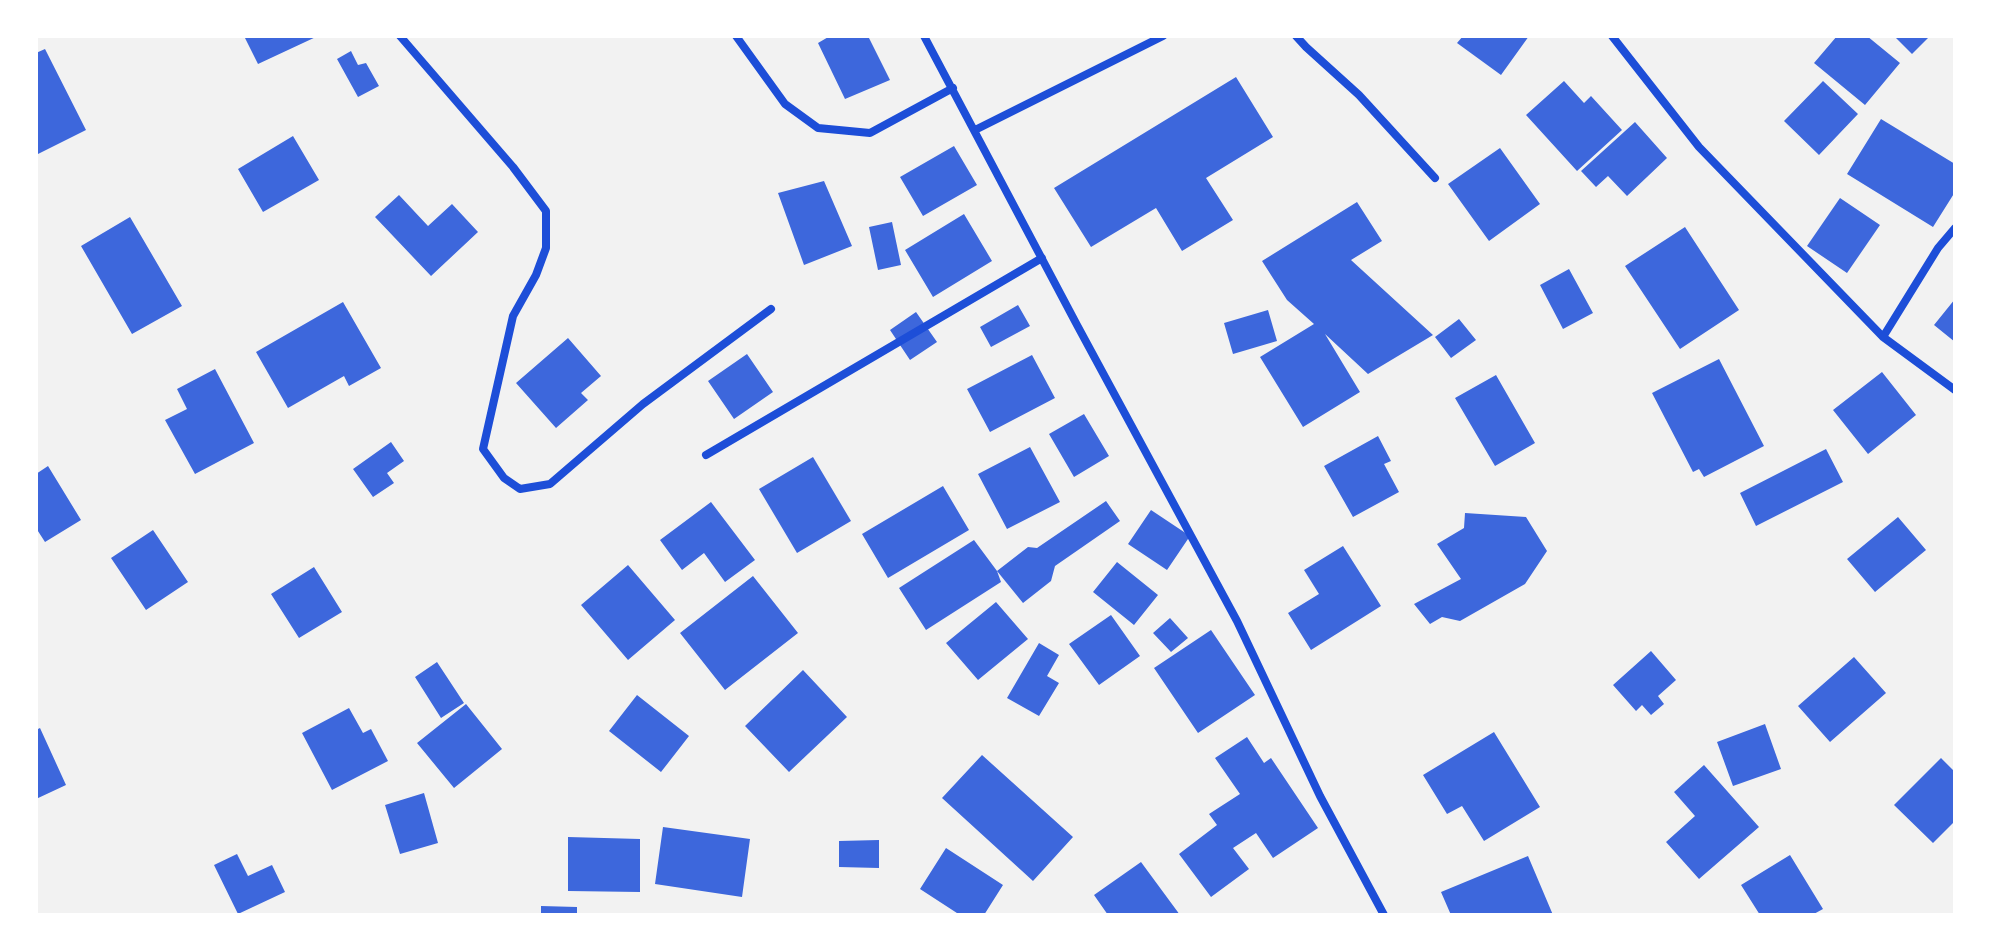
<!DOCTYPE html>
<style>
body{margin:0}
#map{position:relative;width:1991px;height:951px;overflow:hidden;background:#f2f2f2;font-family:"PT Sans Narrow",sans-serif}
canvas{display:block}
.frame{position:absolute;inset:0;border:38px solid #fff;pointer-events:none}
</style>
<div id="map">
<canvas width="1991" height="951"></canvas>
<div class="frame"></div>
</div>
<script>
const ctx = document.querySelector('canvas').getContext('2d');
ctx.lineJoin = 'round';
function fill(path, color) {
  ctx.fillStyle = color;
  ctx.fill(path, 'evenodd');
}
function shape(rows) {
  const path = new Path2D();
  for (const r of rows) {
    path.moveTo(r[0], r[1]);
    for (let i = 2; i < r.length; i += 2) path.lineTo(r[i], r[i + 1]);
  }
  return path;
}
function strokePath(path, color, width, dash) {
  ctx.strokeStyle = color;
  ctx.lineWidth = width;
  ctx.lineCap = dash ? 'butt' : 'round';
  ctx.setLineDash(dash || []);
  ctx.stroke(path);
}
fill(shape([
 [244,36,318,36,258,64],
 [830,36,868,36,890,80,845,99,818,43],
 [1463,36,1529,36,1501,75,1457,43],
 [1837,36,1867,36,1900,63,1865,105,1814,63],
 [1894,36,1930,36,1912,54],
 [45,49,86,130,36,155,36,53],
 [351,51,358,65,366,63,379,86,358,97,337,59],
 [1236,77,1273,137,1206,178,1233,220,1182,251,1156,208,1091,247,1054,188],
 [1564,81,1584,103,1591,96,1622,130,1577,171,1526,115],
 [1823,81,1858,114,1819,155,1784,121],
 [1881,119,1955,164,1955,192,1933,227,1847,174],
 [1635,122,1667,158,1627,196,1608,176,1596,187,1581,171],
 [293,136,319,180,263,212,238,169],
 [954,146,977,185,923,216,900,177],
 [1500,148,1540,204,1489,241,1448,184],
 [824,181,852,246,804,265,778,193],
 [399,195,428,226,452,204,478,232,431,276,375,217],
 [1840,198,1880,225,1847,273,1807,246],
 [1357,202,1382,241,1351,260,1433,335,1368,374,1325,334,1360,392,1303,427,1260,357,1314,324,1287,300,1262,261],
 [964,214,992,261,933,297,905,250],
 [130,217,182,306,132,334,81,246],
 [892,222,901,265,878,270,869,227],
 [1685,227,1739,310,1680,349,1625,266],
 [1569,269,1593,313,1563,329,1540,285],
 [1955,299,1955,342,1934,325],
 [343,302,381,368,349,386,344,376,288,408,256,352],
 [1018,305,1030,326,991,347,980,327],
 [1268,310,1277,341,1233,354,1224,323],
 [916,312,937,342,910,360,890,330],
 [1459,319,1476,340,1451,358,1435,337],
 [568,338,601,376,581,393,588,400,556,428,516,383],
 [747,354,773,392,734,419,708,381],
 [1032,355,1055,398,990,432,967,389],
 [1719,359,1764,446,1704,477,1699,469,1693,472,1652,393],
 [215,369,254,443,195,474,165,420,187,409,177,389],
 [1882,372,1916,415,1868,454,1833,410],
 [1496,375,1535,443,1495,466,1455,398],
 [1084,414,1109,456,1074,477,1049,434],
 [1378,436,1391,461,1384,464,1399,492,1353,517,1324,466],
 [391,442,404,461,387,473,394,483,373,497,353,469],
 [1030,447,1060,502,1007,529,978,474],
 [1826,449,1843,482,1756,526,1740,493],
 [813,457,851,521,797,553,759,489],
 [48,466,81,520,45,542,36,528,36,474],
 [943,486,969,530,888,578,862,534],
 [1106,501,1120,521,1055,566,1051,581,1023,603,997,571,1001,582,926,630,899,588,974,540,997,571,1028,547,1037,548],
 [711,502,755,560,725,582,704,553,682,570,660,540],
 [1151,510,1190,536,1167,570,1128,544],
 [1465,513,1526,517,1547,551,1525,584,1460,621,1442,617,1430,624,1414,604,1461,579,1437,544,1464,528],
 [1898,517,1926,550,1875,592,1847,559],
 [153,530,188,582,146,610,111,558],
 [1343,546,1381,606,1311,650,1288,613,1319,594,1304,570],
 [1117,562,1158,595,1134,625,1093,592],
 [628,565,675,620,628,660,581,605],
 [314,567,342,612,299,638,271,594],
 [753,576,798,633,725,690,680,633],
 [996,602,1028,639,978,680,946,643],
 [1111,615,1140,656,1099,685,1069,644],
 [1170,618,1188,638,1171,652,1153,633],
 [1211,630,1255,695,1198,733,1154,668],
 [1039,643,1059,655,1047,676,1059,683,1039,716,1007,698],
 [1651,651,1676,680,1658,696,1664,704,1651,715,1642,705,1636,711,1613,685],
 [1854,657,1886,693,1830,742,1798,706],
 [437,662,464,703,441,718,415,677],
 [803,670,847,717,789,772,745,726],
 [637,695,689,736,661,772,609,731],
 [466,704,502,749,454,788,417,743],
 [349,708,363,733,371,729,388,761,332,790,302,733],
 [1765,724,1781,769,1733,786,1717,742],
 [40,728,66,785,36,799,36,730],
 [1494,732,1540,807,1484,841,1462,806,1447,814,1423,775],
 [1247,737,1264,763,1271,758,1318,828,1273,858,1256,833,1233,848,1249,869,1211,897,1179,854,1217,825,1209,814,1240,794,1215,758],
 [982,755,1073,837,1033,881,942,798],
 [1941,758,1955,772,1955,821,1933,843,1894,805],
 [1704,765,1759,827,1699,879,1666,842,1695,816,1674,792],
 [424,793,438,843,400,854,385,805],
 [663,827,750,839,742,897,655,884],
 [568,837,640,839,640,892,568,891],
 [879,840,879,868,839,867,839,841],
 [946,848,1003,885,984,915,960,915,920,889],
 [237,854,248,876,272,865,285,892,238,914,214,865],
 [1790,855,1823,909,1812,915,1760,915,1741,885],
 [1528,856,1553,915,1451,915,1441,892],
 [1141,862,1180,915,1108,915,1094,895],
 [541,906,577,907,577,915,541,915]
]), '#3d67dc');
strokePath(shape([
 [400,36,513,167,546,211,546,248,536,275,513,316,483,449,504,478,520,489,550,484,643,404,771,309],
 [736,36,785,104,818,128,870,133,953,88],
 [924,36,1077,325,1237,621,1320,796,1384,915],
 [1296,36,1306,47,1359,95,1435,178],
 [1612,36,1699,147,1883,337,1955,390],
 [975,130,1163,36],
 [1883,337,1938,248,1955,228],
 [706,455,1042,258]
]), '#1d4ed8', 8);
</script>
